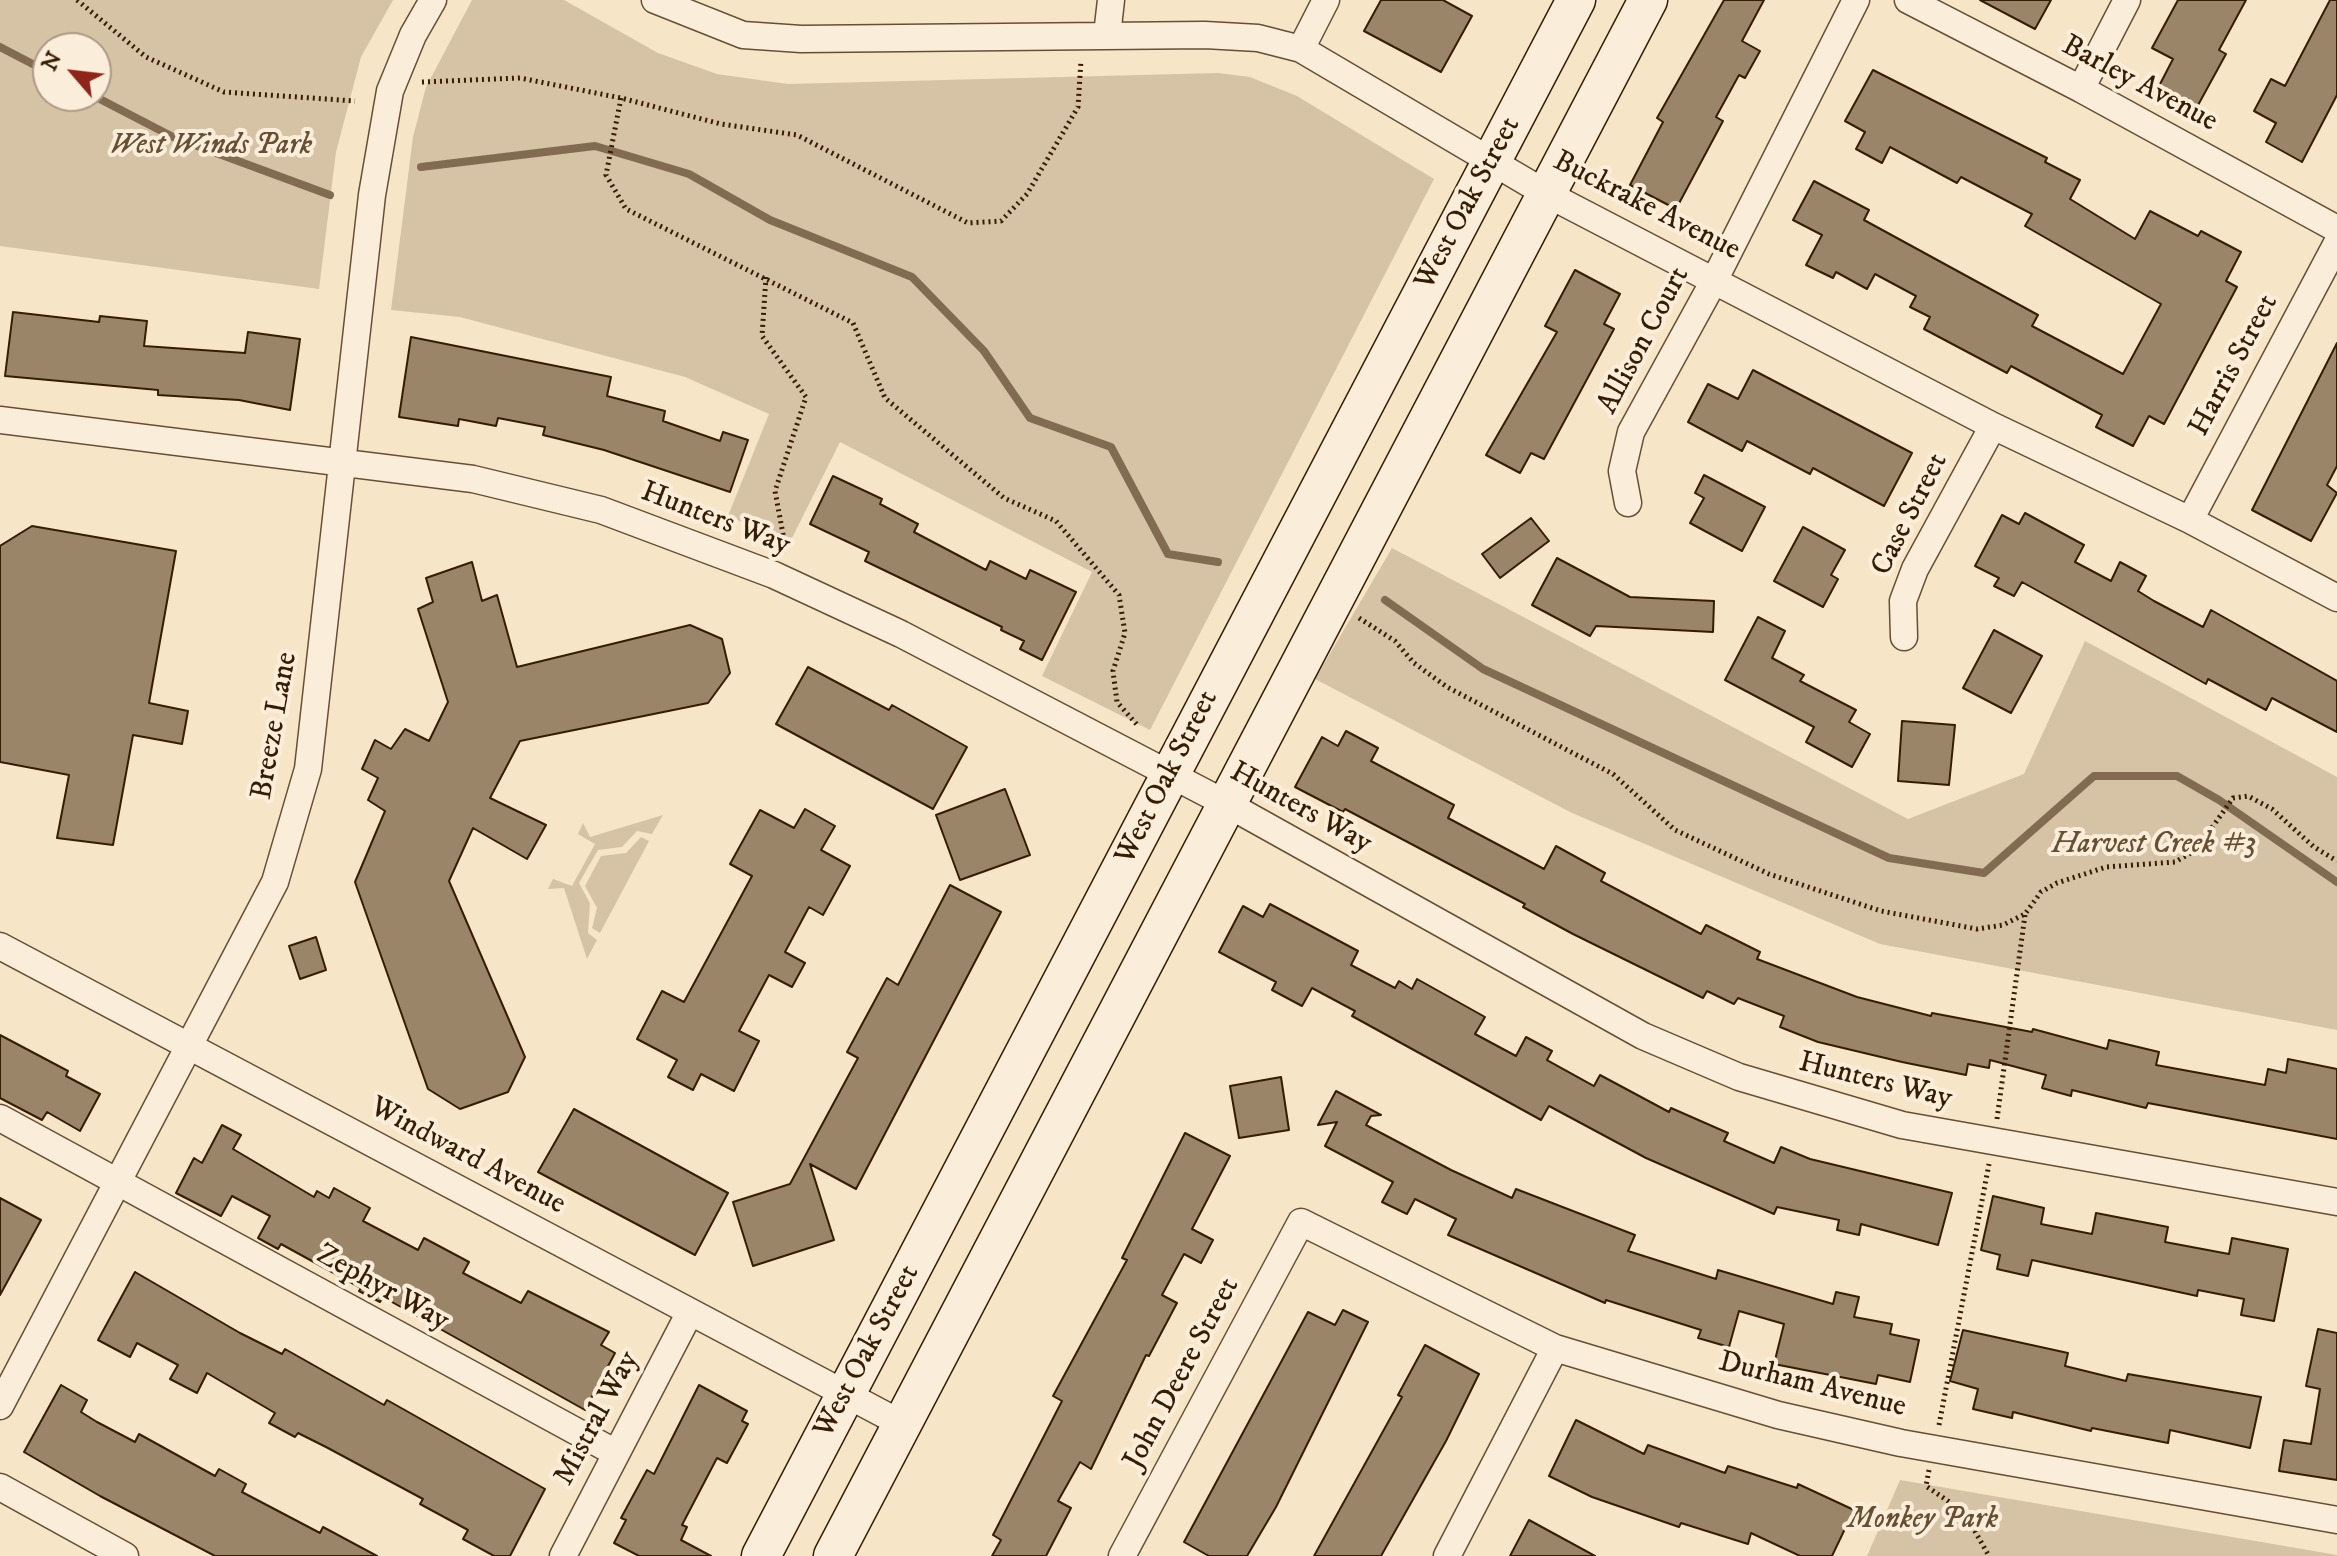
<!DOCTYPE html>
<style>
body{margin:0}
#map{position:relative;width:2337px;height:1556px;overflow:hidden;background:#f7e5c8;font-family:"IM FELL DW Pica",serif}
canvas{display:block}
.north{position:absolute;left:32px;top:32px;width:80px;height:80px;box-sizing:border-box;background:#faeedb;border:2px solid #ac9a84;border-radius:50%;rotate:298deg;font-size:22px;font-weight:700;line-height:32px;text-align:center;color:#361d02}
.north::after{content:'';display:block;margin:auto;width:28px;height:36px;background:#8f2418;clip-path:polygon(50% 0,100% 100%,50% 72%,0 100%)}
</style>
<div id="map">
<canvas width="2337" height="1556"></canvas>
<div class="north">N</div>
</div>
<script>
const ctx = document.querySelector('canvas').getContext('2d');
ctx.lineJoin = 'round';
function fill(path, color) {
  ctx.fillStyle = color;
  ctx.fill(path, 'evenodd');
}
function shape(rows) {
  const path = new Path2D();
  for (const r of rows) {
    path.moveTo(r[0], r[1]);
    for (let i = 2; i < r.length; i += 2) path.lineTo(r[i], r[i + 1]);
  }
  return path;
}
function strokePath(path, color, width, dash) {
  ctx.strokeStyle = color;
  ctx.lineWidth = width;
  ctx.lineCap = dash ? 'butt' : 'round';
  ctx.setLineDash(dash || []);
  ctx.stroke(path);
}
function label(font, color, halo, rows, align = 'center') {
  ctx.font = font + ' "IM FELL DW Pica",serif';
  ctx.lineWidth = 8;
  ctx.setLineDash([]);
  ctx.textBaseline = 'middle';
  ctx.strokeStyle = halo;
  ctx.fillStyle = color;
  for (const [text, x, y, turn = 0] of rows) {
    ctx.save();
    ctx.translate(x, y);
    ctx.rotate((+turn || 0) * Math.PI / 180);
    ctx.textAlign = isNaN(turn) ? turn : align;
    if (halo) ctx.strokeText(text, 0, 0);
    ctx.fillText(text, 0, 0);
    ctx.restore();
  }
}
fill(shape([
 [0,0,393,0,361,57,336,152,319,289,0,246],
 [48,48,96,48,96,96,48,96],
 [472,0,564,0,658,53,717,74,788,84,1218,73,1250,77,1297,96,1434,179,1150,730,1042,676,1092,572,840,442,790,542,728,516,769,414,685,377,460,317,391,310,413,137,426,87],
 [1392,548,1908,819,2024,774,2085,641,2337,777,2337,1030,1880,944,1572,813,1315,679],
 [663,815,652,834,637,831,622,847,598,850,579,883,590,903,588,933,597,940,587,959,564,888,548,889,553,879,572,886,595,844,578,834,583,823,590,837],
 [641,837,649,841,600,933,592,928,597,908,585,886,601,856,626,853],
 [1900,1480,2337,1555,2337,1556,1867,1556]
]), '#d6c3a6');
strokePath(shape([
 [0,47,48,72],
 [94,96,173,137,330,195],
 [421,167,595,146,689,174,770,220,912,277,984,351,1030,418,1111,447,1168,554,1218,562],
 [1385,600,1483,669,1889,858,1984,873,2094,776,2177,776,2219,800,2337,882]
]), '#826c51', 8);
const building = shape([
 [1381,0,1443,0,1472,16,1441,72,1364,31,1381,0],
 [1724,0,1764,0,1742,41,1760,51,1745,78,1739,75,1716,117,1723,121,1676,209,1630,185,1663,122,1657,118,1724,0],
 [1980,0,2051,0,2035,29,1980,0],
 [2178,0,2246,0,2219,50,2226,54,2197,107,2159,86,2173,59,2152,48,2178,0],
 [2330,0,2337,0,2337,95,2302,162,2266,142,2276,123,2254,111,2271,79,2285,86,2330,0],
 [1873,70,2047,158,2045,162,2080,180,2070,199,2135,239,2150,211,2198,236,2201,231,2241,252,2226,281,2237,287,2164,424,2149,416,2133,446,2096,427,2102,415,2011,366,2007,373,1924,329,1930,317,1910,307,1916,296,1875,274,1867,289,1836,272,1833,278,1806,265,1822,235,1793,220,1814,181,1869,210,1864,220,2038,315,2032,326,2123,374,2161,304,2025,226,2032,214,1961,177,1957,183,1890,147,1882,163,1856,149,1865,132,1845,121,1873,70],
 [1575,270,1620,294,1604,324,1614,329,1544,459,1531,453,1520,473,1486,455,1557,332,1545,326,1575,270],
 [13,312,99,322,100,316,147,321,144,346,245,353,248,332,300,339,290,410,239,400,158,395,158,390,5,376,13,312],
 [411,337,611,377,607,396,665,411,663,421,720,441,723,432,748,440,730,492,604,450,543,435,545,427,498,418,496,426,459,419,458,426,399,417,411,337],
 [2337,343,2337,466,2327,485,2337,493,2311,541,2252,510,2337,343],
 [1753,370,1912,453,1884,506,1813,468,1810,474,1747,441,1742,451,1688,422,1708,384,1738,399,1753,370],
 [1704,475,1765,507,1742,551,1690,523,1704,498,1695,493,1704,475],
 [833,476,882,499,880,504,918,524,914,532,986,570,990,561,1026,579,1030,570,1076,592,1042,660,1020,649,1024,641,1001,630,1002,627,865,561,869,552,810,524,833,476],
 [2025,513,2084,545,2075,562,2111,581,2120,562,2146,576,2138,591,2154,601,2203,627,2211,610,2337,681,2337,732,2272,698,2266,710,2208,679,2206,684,2022,582,2014,596,1994,586,1999,578,1975,566,2002,515,2019,524,2025,513],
 [1531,518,1549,541,1500,578,1482,554,1531,518],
 [32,526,176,551,149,703,188,711,182,744,133,735,113,845,57,838,69,775,0,762,0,546,32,526],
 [1803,527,1845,550,1831,575,1838,579,1823,607,1774,581,1803,527],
 [1557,558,1630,597,1714,601,1713,632,1596,626,1590,636,1532,605,1557,558],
 [472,562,482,601,497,595,517,667,690,625,722,639,730,673,708,703,520,741,490,798,546,825,527,859,473,828,449,881,525,1057,508,1092,460,1109,428,1089,355,882,385,811,368,800,378,778,362,769,375,740,391,749,405,729,429,741,448,702,418,609,433,602,426,578,472,562],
 [1758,617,1785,631,1772,658,1804,675,1800,681,1856,710,1849,722,1870,734,1852,767,1806,742,1814,727,1725,680,1758,617],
 [1994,630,2042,656,2011,713,1963,688,1994,630],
 [808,667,889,710,892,705,967,747,933,809,776,724,808,667],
 [1902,721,1955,725,1949,785,1898,781,1902,721],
 [1346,731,1378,748,1371,761,1454,805,1448,818,1544,869,1556,846,1605,873,1601,881,1701,934,1706,925,1760,952,1757,959,1857,997,1931,1016,1932,1013,2032,1032,2033,1029,2107,1049,2109,1040,2159,1052,2156,1065,2265,1085,2268,1069,2286,1073,2288,1059,2337,1069,2337,1139,2148,1103,2146,1108,2072,1090,2071,1096,2042,1088,2046,1075,1990,1060,1989,1068,1968,1064,1966,1075,1902,1062,1818,1042,1780,1027,1784,1016,1738,998,1734,1004,1707,991,1703,998,1573,934,1523,907,1525,904,1345,809,1343,812,1295,787,1322,737,1338,746,1346,731],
 [1005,789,1030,855,960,880,936,815,1005,789],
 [805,809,835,826,821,850,850,866,823,915,809,907,785,952,805,963,792,987,769,975,739,1031,759,1041,734,1091,701,1074,693,1090,668,1077,677,1060,637,1039,662,991,684,1002,752,876,730,864,760,810,794,828,805,809],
 [950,885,1001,912,856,1189,810,1164,834,1240,753,1266,733,1202,790,1184,858,1058,847,1052,887,978,898,985,950,885],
 [1270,904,1358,951,1351,965,1395,988,1399,981,1412,989,1417,979,1485,1017,1475,1034,1516,1056,1526,1037,1552,1051,1547,1060,1594,1086,1600,1075,1669,1112,1671,1108,1728,1133,1724,1141,1774,1163,1781,1147,1810,1159,1952,1193,1938,1245,1861,1224,1859,1235,1837,1230,1839,1220,1777,1207,1774,1214,1646,1158,1549,1106,1541,1120,1352,1016,1355,1011,1312,988,1302,1006,1272,990,1276,982,1219,952,1243,906,1263,917,1270,904],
 [316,937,326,970,300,979,289,946,316,937],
 [0,1035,68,1071,66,1076,100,1094,80,1131,47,1112,42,1120,0,1098,0,1035],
 [1281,1077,1289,1130,1239,1138,1230,1086,1281,1077],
 [1336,1091,1381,1115,1371,1116,1366,1125,1451,1170,1512,1198,1516,1189,1635,1235,1628,1251,1716,1279,1718,1270,1833,1304,1836,1292,1859,1297,1854,1317,1892,1324,1890,1334,1919,1340,1910,1382,1878,1375,1876,1384,1774,1364,1784,1324,1739,1311,1729,1347,1698,1338,1701,1330,1606,1300,1605,1303,1448,1235,1456,1219,1415,1199,1407,1214,1382,1202,1393,1182,1325,1146,1337,1122,1318,1125,1336,1091],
 [574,1109,728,1193,695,1255,538,1172,574,1109],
 [222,1125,241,1135,233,1149,314,1197,317,1191,329,1198,334,1188,370,1208,363,1221,418,1250,424,1238,469,1262,463,1273,521,1303,528,1291,609,1332,601,1345,615,1353,585,1410,383,1297,380,1302,359,1291,361,1288,281,1244,278,1249,258,1238,270,1216,232,1196,221,1216,176,1193,194,1158,202,1163,222,1125],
 [1185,1133,1230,1156,1192,1229,1213,1240,1201,1263,1184,1254,1162,1295,1177,1303,1149,1356,1146,1355,1091,1469,1080,1462,1058,1501,1071,1508,1046,1556,992,1556,1001,1540,993,1535,1062,1401,1053,1396,1127,1260,1122,1258,1185,1133],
 [1993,1196,2044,1208,2041,1224,2092,1234,2096,1213,2168,1227,2165,1242,2229,1254,2232,1238,2288,1249,2274,1321,2241,1315,2244,1299,2198,1290,2197,1296,2032,1260,2028,1276,1997,1269,2000,1255,1981,1250,1993,1196],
 [0,1198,41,1220,0,1295,0,1198],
 [135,1272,240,1333,282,1354,285,1349,384,1405,387,1400,545,1489,510,1556,494,1556,463,1539,468,1530,420,1504,423,1499,326,1447,298,1433,295,1437,269,1423,275,1413,207,1373,197,1393,170,1379,178,1365,137,1343,130,1357,98,1340,135,1272],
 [1343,1310,1368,1322,1276,1507,1247,1556,1209,1556,1184,1542,1308,1312,1335,1325,1343,1310],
 [2318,1329,2337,1333,2337,1480,2279,1471,2284,1440,2311,1444,2320,1389,2306,1386,2318,1329],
 [1963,1330,2068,1353,2065,1366,2126,1381,2128,1374,2261,1397,2250,1448,2170,1430,2168,1443,2092,1428,2091,1431,2013,1412,2012,1418,1973,1409,1978,1389,1950,1381,1963,1330],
 [1425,1345,1479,1374,1446,1441,1381,1556,1314,1556,1402,1397,1398,1395,1425,1345],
 [61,1385,87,1400,81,1412,97,1422,135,1442,139,1434,215,1476,219,1469,246,1484,242,1492,320,1533,323,1527,377,1556,215,1556,100,1496,24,1452,61,1385],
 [699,1385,747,1411,742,1421,748,1424,727,1463,717,1458,682,1525,687,1527,681,1540,711,1556,639,1556,614,1543,626,1520,621,1518,647,1470,654,1474,699,1385],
 [1576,1420,1644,1454,1648,1445,1725,1473,1728,1466,1797,1488,1798,1484,1854,1510,1832,1556,1800,1556,1751,1533,1748,1544,1681,1523,1679,1527,1592,1497,1549,1476,1576,1420],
 [1529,1520,1595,1556,1510,1556,1529,1520]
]);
fill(building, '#9a8569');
strokePath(building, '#361d02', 2);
const street = shape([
 [655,0,743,35,801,39,1205,35,1258,38,1301,49,1547,194,1993,426,2190,520,2337,598],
 [1908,0,2081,89,2337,229],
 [1107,35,1111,0],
 [1301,49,1326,0],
 [2081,89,2127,0],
 [0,420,473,479,601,510,774,575,901,634,1227,804,1643,1036,1739,1077,1902,1125,2337,1202],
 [1628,503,1622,471,1631,432,1715,279,1856,0],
 [2190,520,2337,243],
 [1904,637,1903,601,1915,569,1993,426],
 [0,946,904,1425],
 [0,1118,616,1453],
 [0,1406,275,882,308,769,372,195,390,91,413,35,433,0],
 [0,1487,125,1556],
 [563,1556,690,1312],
 [1122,1556,1301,1222,1555,1348,1778,1415,1901,1443,2337,1520],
 [1447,1556,1555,1348]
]);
const secondary = shape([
 [761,1556,1576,0],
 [833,1556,1648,0]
]);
strokePath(street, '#664f34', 29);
strokePath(secondary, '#361d02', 41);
strokePath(shape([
 [77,0,146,57,224,92,355,101],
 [422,82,520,78,621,98,721,124,797,135,968,223,1001,221,1027,194,1078,107,1081,60],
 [621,98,606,175,626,209,853,323,885,398,1004,498,1056,521,1119,595,1125,633,1113,671,1117,702,1139,727],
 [766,277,762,336,806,397,775,491,785,545,782,554],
 [1359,618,1395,641,1414,663,1447,687,1613,774,1675,830,1769,874,1881,911,1977,929,2003,925,2025,914,2041,892,2057,883,2106,867,2175,862,2196,850,2233,798,2248,796,2272,809,2314,847,2337,861],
 [1997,1119,2025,915],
 [1939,1425,1989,1164],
 [1929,1470,1926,1486,1964,1512,1989,1556]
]), '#361d02', 5, [2, 4]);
strokePath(street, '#faeedb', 26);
strokePath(secondary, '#faeedb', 38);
label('30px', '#361d02', '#faeedb', [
 ["Barley Avenue",2139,85,28],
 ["West Oak Street",1469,204,-62],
 ["Buckrake Avenue",1646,207,27],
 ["Allison Court",1645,341,-62],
 ["Harris Street",2235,366,-62],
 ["Case Street",1911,515,-63],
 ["Hunters Way",715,520,21],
 ["Breeze Lane",276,726,-80],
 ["West Oak Street",1168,778,-63],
 ["Hunters Way",1300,809,29],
 ["Hunters Way",1875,1082,14],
 ["Windward Avenue",467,1157,28],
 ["Zephyr Way",382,1289,29],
 ["West Oak Street",868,1352,-62],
 ["John Deere Street",1183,1374,-62],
 ["Durham Avenue",1812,1386,14],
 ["Mistral Way",598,1419,-62]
]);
label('italic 30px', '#664f33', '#faeedb', [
 ["West Winds Park",211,147],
 ["Harvest Creek #3",2154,846],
 ["Monkey Park",1923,1521]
]);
</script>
